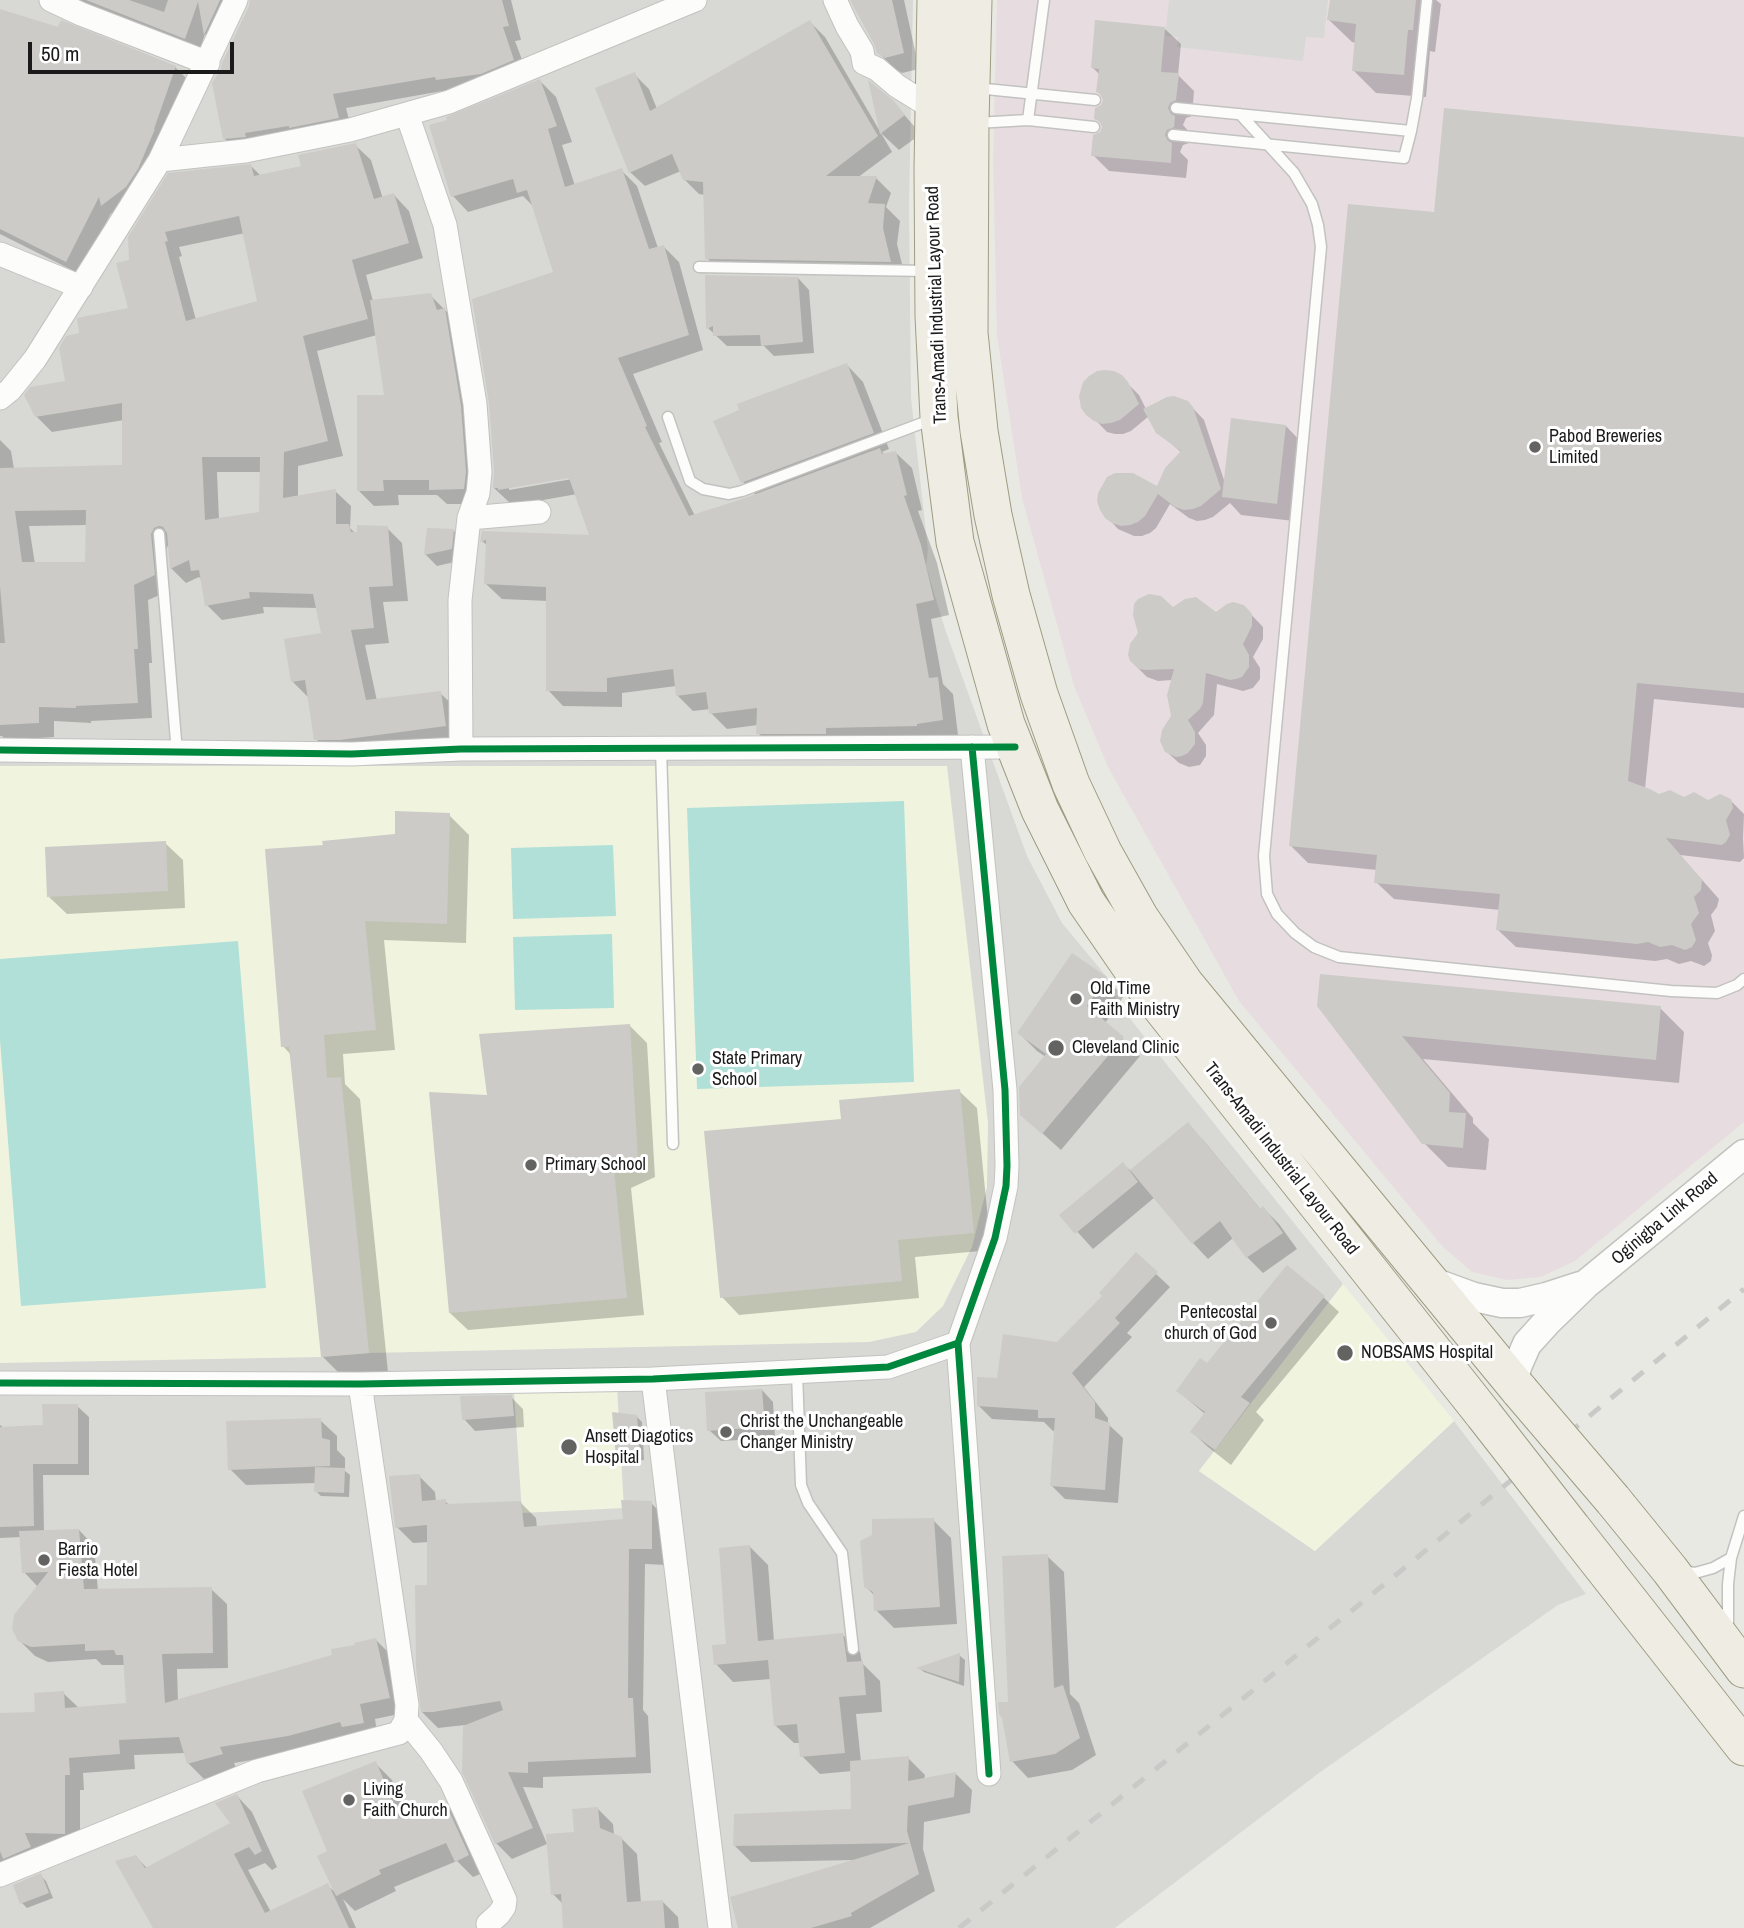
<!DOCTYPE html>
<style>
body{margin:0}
#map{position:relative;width:1744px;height:1928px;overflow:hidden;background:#e9e9e4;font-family:"Archivo Narrow",sans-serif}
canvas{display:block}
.scale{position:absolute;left:28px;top:42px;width:206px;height:32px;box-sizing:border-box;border:4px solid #1b1b1b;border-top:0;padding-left:9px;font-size:21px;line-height:24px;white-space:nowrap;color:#1b1b1b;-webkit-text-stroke:5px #fff;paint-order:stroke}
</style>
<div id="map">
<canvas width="1744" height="1928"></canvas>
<div class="scale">50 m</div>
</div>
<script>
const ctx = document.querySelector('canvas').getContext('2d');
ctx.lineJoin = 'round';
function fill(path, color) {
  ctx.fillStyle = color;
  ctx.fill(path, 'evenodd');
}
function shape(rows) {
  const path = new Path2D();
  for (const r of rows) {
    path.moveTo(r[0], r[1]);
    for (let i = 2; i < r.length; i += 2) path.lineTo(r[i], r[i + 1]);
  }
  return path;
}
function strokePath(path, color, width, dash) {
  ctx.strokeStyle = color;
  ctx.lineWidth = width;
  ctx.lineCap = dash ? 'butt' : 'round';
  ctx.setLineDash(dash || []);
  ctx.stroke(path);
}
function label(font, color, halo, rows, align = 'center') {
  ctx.font = font + ' "Archivo Narrow",sans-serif';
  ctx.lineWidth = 6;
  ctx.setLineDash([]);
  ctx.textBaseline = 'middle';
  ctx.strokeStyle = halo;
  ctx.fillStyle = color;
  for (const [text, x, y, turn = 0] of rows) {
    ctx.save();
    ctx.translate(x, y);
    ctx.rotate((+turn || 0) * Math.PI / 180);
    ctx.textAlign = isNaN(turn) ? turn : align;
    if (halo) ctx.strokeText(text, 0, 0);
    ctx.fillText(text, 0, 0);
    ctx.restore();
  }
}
fill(shape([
 [0,0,913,0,909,206,911,398,928,550,926,566,945,629,1027,856,1062,923,1107,977,1119,1005,1343,1284,1199,1471,1315,1551,1454,1421,1586,1594,1558,1605,1319,1773,1115,1928,0,1928]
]), '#d8d8d5');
fill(shape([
 [997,0,1744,0,1744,1122,1575,1261,1541,1277,1507,1280,1472,1272,1442,1246,1239,1001,1108,767,1074,686,1022,498,997,336,993,160]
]), '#e7dde1');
fill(shape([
 [0,766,947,766,988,1123,987,1187,972,1247,943,1306,916,1332,869,1342,369,1353,321,1357,0,1363],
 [1343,1284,1454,1421,1315,1551,1199,1471],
 [617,1387,624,1508,522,1513,514,1393]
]), '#f0f4de');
fill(shape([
 [904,801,914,1082,697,1089,687,808],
 [613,845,616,916,513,919,511,848],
 [612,934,614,1008,515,1010,513,937],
 [238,941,266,1288,21,1306,0,1040,0,959]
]), '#b0e0d7');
fill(shape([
 [1169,0,1328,0,1324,38,1306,37,1303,61,1177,47,1178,37,1165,36]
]), '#d8d8d6');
fill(shape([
 [80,0,247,0,218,47,205,34,199,52,88,8],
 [251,0,511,0,521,40,515,41,527,73,451,93,448,90,346,108,352,131,238,152,224,138,222,69,251,6],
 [852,0,904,0,919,69,902,73,895,69,878,52,876,43],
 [1331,0,1436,0,1441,4,1435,52,1430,51,1426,97,1376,93,1353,70,1356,43,1352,42,1329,20],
 [0,12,175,67,189,81,167,144,116,218,111,213,80,274,0,234],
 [810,22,825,37,892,152,857,178,876,178,891,193,886,207,900,221,897,244,905,276,722,273,707,258,705,195,699,194,684,179,681,171,645,186,630,172,635,75,649,89,657,109],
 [1165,29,1181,44,1178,75,1194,91,1192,116,1186,118,1183,125,1190,133,1189,143,1183,145,1180,152,1188,160,1186,178,1109,171,1093,155,1103,125,1096,118,1105,100,1100,75,1092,67],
 [540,81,556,97,572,142,562,145,575,186,621,170,637,186,658,248,664,247,679,262,703,350,633,374,662,442,659,443,695,516,757,496,743,482,847,365,863,382,889,449,882,452,885,455,896,453,912,468,922,510,918,511,937,563,949,615,931,619,943,684,953,694,958,735,932,739,774,749,758,733,758,725,727,729,711,713,710,709,693,711,677,695,676,686,622,693,622,707,563,706,548,690,548,601,502,599,486,584,488,546,482,541,483,533,591,536,577,494,515,505,510,503,494,488,556,273,535,208,523,196,468,212,453,196],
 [577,475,578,478,509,490,509,486],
 [871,85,892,101,921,134,899,150,882,134],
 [1744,139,1744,708,1654,699,1645,789,1659,796,1708,802,1730,800,1744,814,1743,838,1744,858,1740,862,1680,855,1719,899,1717,907,1711,915,1715,931,1708,943,1712,955,1711,961,1704,966,1691,961,1679,964,1667,959,1655,961,1516,947,1498,930,1500,910,1394,899,1376,882,1377,870,1308,863,1290,845,1436,214],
 [355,145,371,160,383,199,394,195,409,211,423,258,366,275,373,301,430,295,460,325,479,504,447,504,437,495,398,495,399,505,374,506,359,491,386,397,377,335,317,351,343,456,298,466,298,497,335,491,351,506,350,528,356,534,387,528,402,543,408,601,383,602,389,643,365,645,377,701,440,693,456,708,460,741,331,754,316,739,308,697,293,682,323,634,318,608,263,607,264,613,222,620,207,605,203,581,199,577,186,583,171,568,169,543,166,550,169,591,148,600,152,663,149,663,152,718,91,721,91,723,54,721,54,737,6,740,2,736,0,736,0,440,11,451,14,469,124,467,124,420,52,432,36,416,67,383,81,335,130,310,130,238,251,166,261,176,304,168],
 [245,233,259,302,196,320,179,257,182,256,179,247],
 [217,472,261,472,261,513,219,520],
 [88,525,87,564,35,564,29,526],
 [798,278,809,290,814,353,774,356,764,346,727,346,708,328],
 [1121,377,1139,395,1146,409,1187,402,1204,420,1225,483,1286,426,1303,444,1294,521,1241,515,1230,503,1213,517,1205,520,1197,521,1189,518,1170,504,1156,528,1150,533,1142,536,1134,536,1118,529,1106,516,1157,488,1182,453,1158,432,1149,416,1131,431,1123,434,1115,434,1107,432,1083,407],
 [429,529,453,530,465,542,463,560,437,566,426,555],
 [1243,606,1263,627,1263,639,1253,657,1260,668,1260,679,1253,688,1243,691,1217,684,1214,715,1198,733,1206,745,1206,756,1200,765,1189,767,1179,763,1166,751,1173,716,1172,680,1158,681,1147,677,1135,665,1173,609,1216,614],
 [449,815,469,835,466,943,384,940,395,1050,343,1054,345,1084,360,1099,388,1372,343,1377,323,1357,292,1056,283,1046,325,846,396,836],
 [165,843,183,860,185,908,67,914,49,897],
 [1073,956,1106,979,1124,996,1105,1023,1140,1056,1061,1150,1021,1114,1046,1057,1037,1051,1019,1033],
 [1319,1005,1660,1008,1684,1032,1679,1083,1423,1059,1473,1118,1473,1123,1489,1139,1486,1170,1448,1167,1424,1143],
 [630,1026,647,1043,655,1177,631,1188,644,1315,468,1330,450,1313,489,1097],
 [959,1091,977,1108,991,1250,915,1257,919,1298,739,1315,722,1297,843,1120],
 [1187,1125,1203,1140,1261,1210,1263,1208,1279,1224,1297,1249,1263,1273,1247,1257,1233,1238,1208,1259,1193,1243,1155,1197,1093,1249,1062,1215,1123,1164,1131,1171],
 [1156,1274,1170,1287,1127,1333,1132,1337,1084,1387,1108,1418,1108,1424,1123,1438,1118,1503,1065,1499,1052,1486,1056,1431,1053,1431,1044,1422,992,1419,978,1405,998,1380,1058,1344],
 [1323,1297,1339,1312,1256,1412,1264,1420,1231,1465,1208,1447,1192,1432,1205,1414,1178,1391,1207,1366],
 [762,1390,773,1402,775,1438,721,1441,709,1430],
 [511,1397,523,1409,524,1427,475,1431,464,1419],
 [77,1406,89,1417,89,1475,43,1475,44,1532,79,1530,94,1546,98,1591,211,1589,227,1604,228,1668,177,1669,178,1701,334,1656,376,1640,391,1655,404,1713,375,1719,378,1739,234,1763,237,1770,204,1779,188,1763,185,1753,134,1755,135,1769,83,1773,84,1790,80,1790,80,1849,0,1870,0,1714,37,1713,63,1693,79,1708,127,1705,126,1665,102,1665,96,1659,48,1662,35,1656,19,1640,38,1587,24,1572,22,1537,0,1538,0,1425,4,1428,44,1427],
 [636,1416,642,1422,644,1460,623,1462,618,1457],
 [320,1420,337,1436,337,1450,345,1458,345,1471,350,1475,349,1497,321,1496,316,1491,316,1483,246,1485,230,1469],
 [419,1476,435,1492,436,1502,445,1501,450,1506,520,1502,536,1518,537,1528,625,1521,651,1503,667,1519,667,1565,645,1564,643,1710,648,1716,651,1773,543,1777,543,1788,523,1787,547,1844,512,1859,496,1843,463,1771,465,1725,438,1728,422,1712,429,1587,429,1542,413,1543,397,1527],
 [933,1520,951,1538,957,1624,894,1628,876,1610,875,1596,866,1587],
 [750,1547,768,1565,774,1641,843,1635,860,1652,862,1663,880,1681,882,1712,856,1714,861,1762,908,1758,925,1775,924,1780,956,1774,972,1790,970,1813,924,1822,923,1849,935,1891,870,1928,740,1928,854,1860,751,1862,735,1846,852,1810,852,1771,820,1774,802,1756,800,1743,794,1743,776,1726,771,1679,733,1682,716,1664,728,1645],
 [1047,1556,1064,1572,1070,1694,1079,1703,1096,1755,1072,1770,1028,1778,1012,1761,1004,1717,1010,1704],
 [959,1655,965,1660,964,1686,924,1672,919,1668],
 [375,1763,392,1780,407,1816,444,1802,460,1819,485,1872,473,1877,457,1861,394,1887,396,1891,355,1911,343,1899,356,1928,155,1928,136,1857,147,1868,233,1824,237,1796,252,1812,277,1867,272,1870,265,1863,248,1870,271,1912,327,1885,339,1896,320,1856,329,1852],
 [597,1808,613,1824,614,1835,621,1838,637,1854,641,1903,663,1902,678,1917,679,1928,565,1928,563,1904,553,1894,576,1833],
 [41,1876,46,1881,53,1898,27,1908,22,1903]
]), '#0003');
fill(shape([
 [86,0,129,0,164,12,168,0,220,0,204,35,198,2,185,39],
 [250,0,502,0,509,26,503,27,514,60,481,74,436,80,435,77,333,94,339,118,289,128,289,126,245,133,246,137,223,139,212,83,221,69,222,63,249,6],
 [850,0,892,0,904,53,885,58,877,53,874,44],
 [1330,0,1416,0,1413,30,1408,30,1404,75,1352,71,1356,24,1327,20],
 [0,9,58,27,61,20,176,66,154,129,155,129,138,169,126,187,101,206,99,197,66,262,0,229],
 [810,20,878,136,826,176,877,176,868,203,885,204,883,228,891,262,705,259,703,182,683,180,672,154,629,173,595,88,635,72,650,111],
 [1095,20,1165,27,1161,72,1179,73,1176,100,1170,103,1168,108,1171,114,1175,116,1174,127,1167,130,1165,135,1168,141,1172,143,1171,163,1091,156,1093,135,1100,132,1102,127,1099,121,1094,119,1095,108,1101,105,1103,100,1100,94,1096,92,1099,69,1091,68],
 [540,79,557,126,548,129,565,187,622,168,649,249,664,245,689,335,618,358,647,426,645,427,689,516,745,498,880,448,882,454,896,451,907,495,904,496,921,545,934,600,916,604,929,678,938,677,943,720,917,724,917,726,826,728,826,734,756,734,757,708,709,714,706,692,676,696,673,669,607,678,607,692,546,691,546,587,484,584,486,540,480,542,482,531,589,535,569,478,498,490,498,488,493,488,494,471,489,403,472,299,553,272,527,190,517,193,513,179,451,197,429,125,447,120,446,117],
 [868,80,893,100,905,115,880,134],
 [1444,108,1744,137,1744,693,1637,683,1628,781,1650,789,1659,794,1670,790,1684,797,1694,792,1708,800,1720,794,1731,799,1733,808,1726,820,1730,835,1726,842,1722,845,1666,838,1702,880,1701,890,1694,897,1699,913,1691,924,1696,940,1692,947,1685,950,1672,945,1660,947,1648,942,1637,944,1496,930,1500,894,1374,883,1377,855,1289,846,1348,204,1434,212],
 [356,143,374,199,394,193,409,243,352,260,368,319,303,336,328,441,284,452,283,498,336,489,336,524,349,524,351,532,357,532,357,525,388,526,393,586,369,587,374,628,351,630,366,700,441,691,446,726,340,740,314,740,305,680,291,682,284,639,321,633,313,594,249,592,250,598,205,606,199,570,191,571,189,560,170,569,167,533,163,527,159,526,154,528,151,534,155,575,134,585,138,649,134,649,138,703,76,706,76,708,39,707,39,723,0,725,0,643,5,643,0,586,0,468,122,465,122,403,35,417,24,395,30,387,65,381,59,348,66,336,79,333,77,318,128,308,116,263,129,260,128,237,168,173,251,164,254,176,301,166,298,155],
 [239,216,257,301,186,321,165,242,168,241,165,232],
 [202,457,260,457,259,512,205,520],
 [86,510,85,562,22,562,15,511],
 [705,275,798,277,803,342,761,346,760,335,713,336,713,326,706,329],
 [431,293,437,310,445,308,461,406,466,472,464,489,429,490,429,480,383,480,384,491,357,491,357,395,384,395,370,300],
 [847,363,874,433,741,483,713,421,739,410,737,404],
 [1105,370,1114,371,1122,375,1128,382,1139,404,1120,420,1111,423,1102,424,1094,421,1086,415,1081,408,1079,396,1083,382,1089,376,1097,371],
 [1174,396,1188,401,1193,407,1221,489,1201,506,1193,509,1184,510,1175,507,1158,494,1145,516,1138,522,1130,525,1121,526,1112,523,1105,518,1100,510,1097,501,1098,493,1107,477,1115,473,1133,473,1157,486,1165,468,1181,451,1156,433,1143,409,1167,397],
 [1231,418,1286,425,1277,504,1222,497],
 [427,528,454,529,452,549,424,555],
 [1149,594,1161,596,1173,607,1185,599,1196,597,1216,612,1227,604,1233,602,1244,605,1252,614,1252,626,1243,644,1249,655,1249,667,1242,677,1236,679,1230,680,1206,673,1203,703,1200,709,1188,720,1195,732,1195,744,1188,753,1182,756,1176,757,1165,752,1160,741,1162,730,1171,716,1167,695,1174,669,1145,670,1139,669,1130,661,1128,655,1130,644,1138,633,1133,615,1134,604,1138,599],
 [395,811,450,813,447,924,365,921,376,1030,324,1035,327,1078,341,1077,369,1353,321,1357,289,1047,281,1047,265,849,323,845,322,841,395,834],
 [166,841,168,891,47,897,45,847],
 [1072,953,1107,977,1087,1006,1124,1037,1042,1134,1020,1115,1019,1087,1046,1054,1017,1033],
 [1320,974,1661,1006,1656,1060,1402,1036,1450,1093,1449,1112,1466,1113,1463,1148,1422,1144,1317,1006],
 [630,1024,638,1160,614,1170,627,1298,449,1313,429,1092,487,1095,479,1034],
 [960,1089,974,1233,898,1240,902,1281,720,1298,704,1131,841,1119,839,1100],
 [1188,1122,1260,1209,1263,1206,1283,1233,1246,1258,1220,1221,1192,1244,1130,1170],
 [1123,1162,1138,1182,1075,1234,1059,1215],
 [1136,1252,1158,1272,1115,1318,1120,1323,1072,1373,1095,1402,1095,1418,1110,1423,1105,1490,1050,1486,1055,1418,1038,1418,1038,1410,977,1406,977,1377,997,1378,1003,1334,1057,1342,1102,1296,1099,1293],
 [1287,1265,1325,1296,1241,1397,1250,1403,1215,1450,1190,1432,1205,1412,1176,1391,1200,1358,1207,1363],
 [762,1389,765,1427,707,1431,705,1392],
 [512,1395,514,1416,462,1420,460,1396],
 [42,1404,78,1404,78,1464,33,1464,34,1526,0,1527,0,1427,43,1425],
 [612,1412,637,1415,640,1456,616,1458],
 [321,1418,322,1438,330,1440,330,1466,228,1470,226,1421],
 [315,1467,345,1468,344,1493,314,1492],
 [420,1474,422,1501,446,1499,446,1504,521,1501,524,1527,623,1519,621,1500,652,1501,652,1549,629,1549,628,1698,633,1698,636,1757,528,1762,528,1773,508,1772,533,1828,495,1844,462,1772,463,1726,503,1710,500,1701,433,1712,421,1712,416,1667,415,1585,427,1585,427,1525,395,1528,389,1476],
 [934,1518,940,1607,874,1611,873,1592,864,1587,860,1541,872,1535,872,1519],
 [79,1529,84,1589,212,1587,213,1653,162,1654,165,1703,332,1655,331,1649,355,1645,354,1643,376,1638,390,1698,360,1704,364,1723,342,1727,340,1722,288,1736,220,1747,223,1754,187,1764,179,1737,119,1740,120,1754,69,1758,70,1775,65,1775,65,1834,25,1833,31,1847,3,1859,0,1851,0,1713,35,1712,34,1693,64,1691,65,1708,126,1703,123,1655,116,1655,114,1650,85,1651,85,1644,31,1647,18,1641,12,1629,14,1615,48,1572,22,1573,19,1531],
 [750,1545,758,1641,843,1633,847,1662,863,1661,866,1695,839,1697,845,1753,800,1757,797,1724,774,1726,768,1660,714,1665,712,1645,726,1644,719,1548],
 [1048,1554,1054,1688,1063,1685,1080,1738,1055,1754,1010,1762,1002,1718,999,1714,998,1702,1008,1702,1002,1556],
 [960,1653,959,1682,916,1668],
 [909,1756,908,1781,956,1772,954,1797,908,1806,907,1831,919,1874,851,1913,852,1916,811,1928,738,1928,730,1897,909,1843,733,1846,734,1814,851,1809,850,1761],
 [376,1761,399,1818,444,1800,469,1855,455,1862,446,1843,379,1870,381,1874,336,1896,317,1856,327,1851,302,1791],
 [237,1794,262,1851,255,1855,249,1847,234,1854,265,1913,328,1883,349,1928,153,1928,115,1861,136,1855,145,1868,230,1823,215,1803],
 [598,1807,600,1828,622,1837,627,1902,663,1900,665,1928,563,1928,561,1894,551,1895,546,1834,574,1832,572,1809],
 [41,1873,49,1893,20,1904,13,1885]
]), '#cccbc7');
const service = shape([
 [976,88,1095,100],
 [1176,108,1411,131],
 [1240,114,1294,173,1312,204,1318,225,1321,247,1264,856,1267,894,1277,914,1295,933,1314,947,1339,957,1671,991,1717,993,1737,985,1744,979],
 [1028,120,1044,0],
 [976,123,1028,120,1094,127],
 [1173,135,1404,158,1411,131,1417,98,1427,0],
 [699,267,927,271],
 [668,417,690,481,703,489,729,494,742,491,933,419],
 [159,534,177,753],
 [661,748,673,1144],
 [797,1372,801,1485,808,1503,842,1553,853,1649],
 [1682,1571,1695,1573,1713,1568,1731,1558],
 [1728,1630,1728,1584,1731,1558,1744,1516]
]);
const minor = shape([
 [51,0,81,14,208,63],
 [835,0,847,26,862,51,864,63,877,69,897,86,934,109],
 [407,114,445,225,475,404,480,472,478,493,469,518,460,600,461,749],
 [160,160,245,151,350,130,449,102,695,0],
 [0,254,81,287],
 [0,398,10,390,35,359,160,160,236,0],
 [469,518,539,512],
 [972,747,1005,1090,1007,1166,1006,1186,995,1238,958,1343,989,1774],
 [0,750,352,754,461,749,1015,747],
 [653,1379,720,1928],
 [0,1383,360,1384,653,1379,888,1367,958,1343],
 [406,1720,431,1751,451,1781,505,1900,504,1907,499,1914,488,1924],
 [0,1875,257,1771,399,1733,406,1720,407,1705,360,1384]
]);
const tertiary = shape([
 [1430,1281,1474,1297,1502,1303,1520,1303,1546,1297,1580,1286],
 [1513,1383,1517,1367,1527,1344,1546,1323,1586,1284,1744,1154]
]);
const primary = shape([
 [936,0,933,168,934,316,939,417,955,542,1006,724,1040,810,1086,902,1141,982,1484,1415],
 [973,0,970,123,969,333,979,431,993,515,1011,595,1039,694,1071,784,1103,852,1140,918,1185,984,1520,1391],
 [1613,1500,1670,1570,1744,1669],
 [1572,1528,1744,1747]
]);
strokePath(service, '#c2c2c0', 13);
strokePath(minor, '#c2c2c0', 25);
strokePath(tertiary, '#c2c2c0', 31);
strokePath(primary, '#9e9c82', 39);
strokePath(service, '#fcfcfb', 10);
strokePath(minor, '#fcfcfb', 23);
strokePath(tertiary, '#fcfcfb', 28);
strokePath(primary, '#efede3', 37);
strokePath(shape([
 [959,1928,1397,1574,1744,1289]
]), '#c9c9c8', 5, [14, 14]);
const primaryBridge = shape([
 [1520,1391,1613,1500],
 [1484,1415,1572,1528]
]);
strokePath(primaryBridge, '#9e9c82', 39, []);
strokePath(primaryBridge, '#efede3', 37);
strokePath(shape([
 [972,747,1005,1090,1007,1166,1006,1186,995,1238,958,1343,989,1774],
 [0,750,352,754,461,749,1015,747],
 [0,1383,360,1384,653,1379,888,1367,958,1343]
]), '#00873e', 7);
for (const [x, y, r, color] of [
 [1535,447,7,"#636361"],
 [1076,999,7,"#636361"],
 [1056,1048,9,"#636361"],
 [698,1069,7,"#636361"],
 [531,1165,7,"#636361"],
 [1271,1323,7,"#636361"],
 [1345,1353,9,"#636361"],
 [726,1432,7,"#636361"],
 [569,1447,9,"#636361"],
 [44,1560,7,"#636361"],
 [349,1800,7,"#636361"]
]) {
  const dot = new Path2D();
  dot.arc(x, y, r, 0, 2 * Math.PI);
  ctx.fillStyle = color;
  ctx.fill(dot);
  strokePath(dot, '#fff', 2.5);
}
label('18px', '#1b1b1b', '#fff', [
 ["Trans-Amadi Industrial Layour Road",937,305,-92],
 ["Trans-Amadi Industrial Layour Road",1281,1159,52],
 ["Oginigba Link Road",1665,1219,-40]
]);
label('18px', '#1b1b1b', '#fff', [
 ["Pabod Breweries",1549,437],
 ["Limited",1549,458],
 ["Old Time",1090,989],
 ["Faith Ministry",1090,1010],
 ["Cleveland Clinic",1072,1048],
 ["State Primary",712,1059],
 ["School",712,1080],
 ["Primary School",545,1165],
 ["Pentecostal",1257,1313,"right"],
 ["church of God",1257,1334,"right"],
 ["NOBSAMS Hospital",1361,1353],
 ["Christ the Unchangeable",740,1422],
 ["Changer Ministry",740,1443],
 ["Ansett Diagotics",585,1437],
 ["Hospital",585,1458],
 ["Barrio",58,1550],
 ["Fiesta Hotel",58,1571],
 ["Living",363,1790],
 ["Faith Church",363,1811]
], 'left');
</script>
